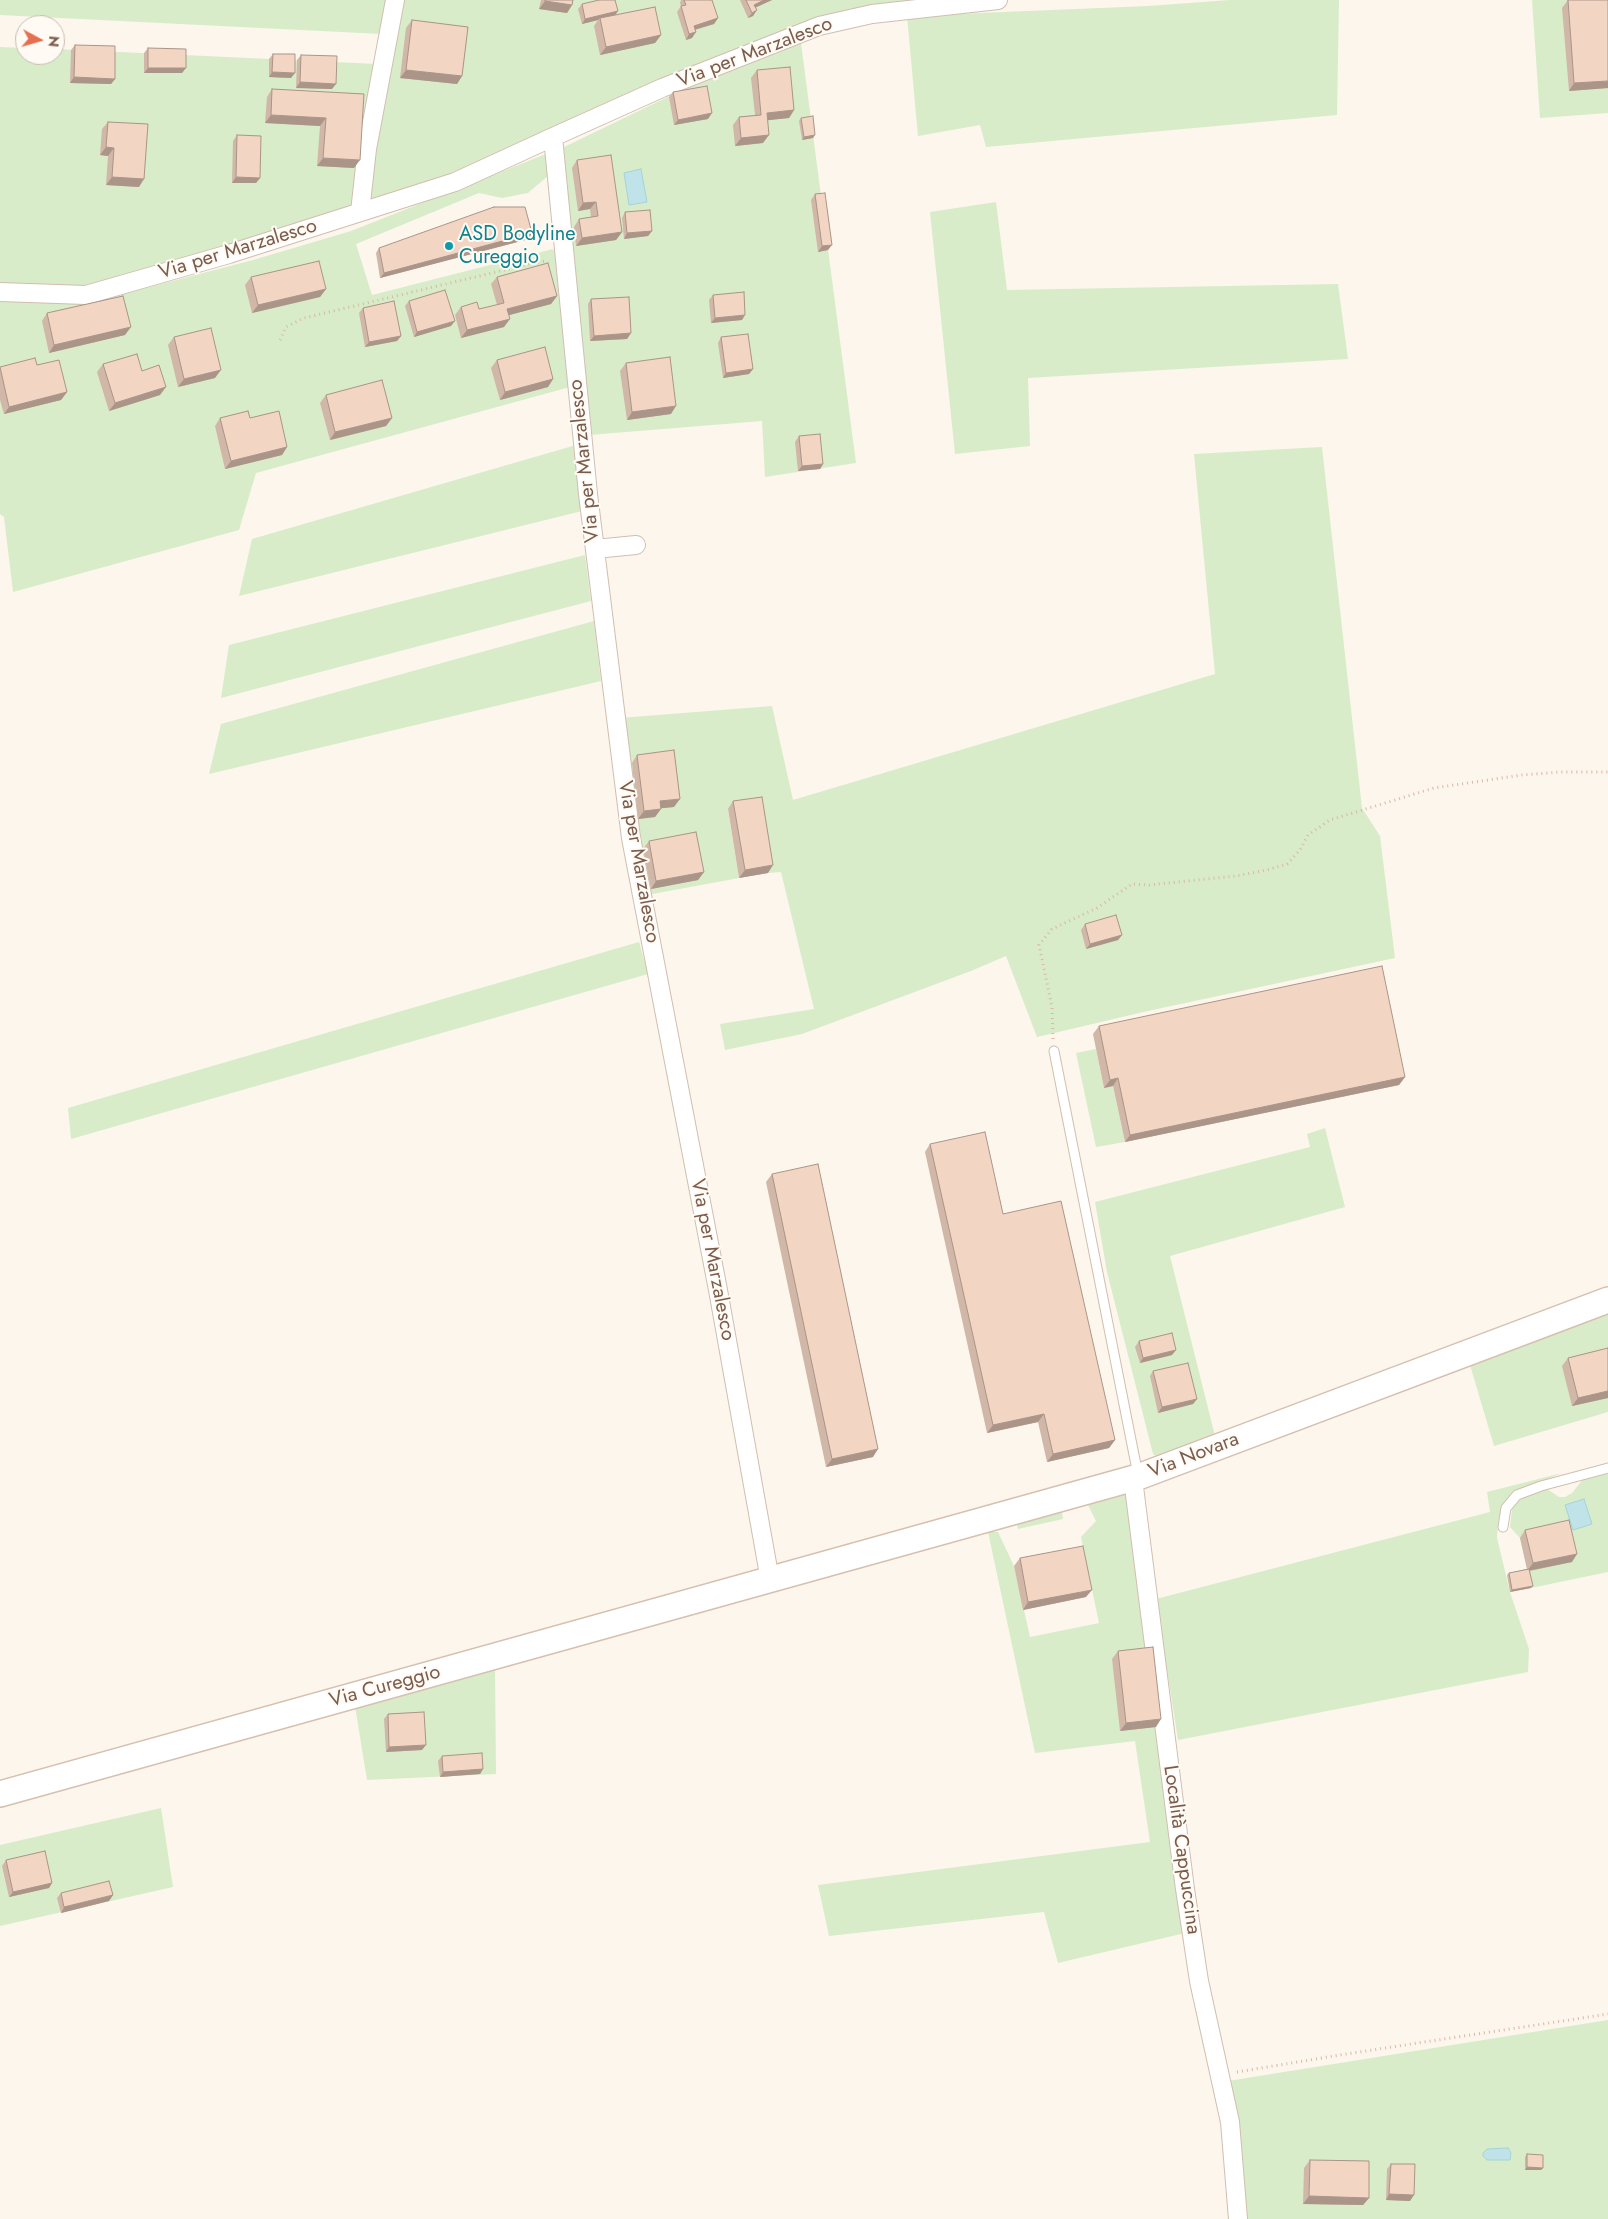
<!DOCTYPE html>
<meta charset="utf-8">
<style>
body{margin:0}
#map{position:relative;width:1608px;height:2219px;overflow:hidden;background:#fdf6ec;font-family:Jost,sans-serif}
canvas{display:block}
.north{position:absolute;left:15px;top:15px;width:50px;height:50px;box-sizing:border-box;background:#fffaf3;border:1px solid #cabbb1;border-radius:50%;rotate:96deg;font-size:14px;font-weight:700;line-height:20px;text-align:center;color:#7a5c4d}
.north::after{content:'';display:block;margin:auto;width:18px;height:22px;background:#e76f51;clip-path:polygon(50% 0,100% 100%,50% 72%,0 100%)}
</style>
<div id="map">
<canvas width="1608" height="2219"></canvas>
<div class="north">N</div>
</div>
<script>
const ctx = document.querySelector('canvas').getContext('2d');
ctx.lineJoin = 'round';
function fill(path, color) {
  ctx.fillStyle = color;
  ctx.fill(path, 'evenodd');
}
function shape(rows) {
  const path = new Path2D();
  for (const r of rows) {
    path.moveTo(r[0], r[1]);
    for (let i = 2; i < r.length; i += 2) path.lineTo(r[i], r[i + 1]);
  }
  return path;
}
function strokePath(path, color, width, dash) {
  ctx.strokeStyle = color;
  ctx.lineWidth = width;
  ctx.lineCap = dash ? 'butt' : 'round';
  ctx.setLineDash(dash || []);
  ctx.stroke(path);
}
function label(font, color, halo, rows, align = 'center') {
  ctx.font = font + ' Jost,sans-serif';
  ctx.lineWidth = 4;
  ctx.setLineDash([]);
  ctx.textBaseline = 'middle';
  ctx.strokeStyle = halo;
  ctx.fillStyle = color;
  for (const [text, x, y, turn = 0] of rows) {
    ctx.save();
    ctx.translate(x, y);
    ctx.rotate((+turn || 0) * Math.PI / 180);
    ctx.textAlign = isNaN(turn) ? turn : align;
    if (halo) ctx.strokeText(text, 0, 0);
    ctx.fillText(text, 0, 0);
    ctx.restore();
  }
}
fill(shape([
 [0,0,923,0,860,7,796,26,448,180,83,289,0,286,0,47,25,48,25,55,55,55,55,49,377,64,381,34,0,15],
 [1230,0,1339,0,1337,115,986,147,980,125,918,136,907,16,1148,6],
 [1532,0,1608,0,1608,113,1540,118],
 [801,43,856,463,765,477,762,421,589,435,562,148,676,93],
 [546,154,549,160,548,176,528,193,502,198,479,193,356,244,372,295,553,249,559,261,570,387,256,473,239,530,13,592,4,517,0,514,0,301,84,304,253,260,351,231],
 [996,202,1007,290,1338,284,1348,359,1028,378,1030,446,955,454,930,212],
 [576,445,582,511,239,596,252,539],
 [1322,447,1362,808,1380,836,1395,958,1148,1011,1037,1037,1006,956,971,971,802,1034,725,1050,720,1024,814,1009,781,872,768,873,756,805,728,810,739,878,647,895,620,718,772,706,793,800,1215,674,1194,454],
 [585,555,591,601,221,698,229,645],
 [594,621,601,681,209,774,221,724],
 [639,942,648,974,71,1139,68,1108],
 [1096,1049,1104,1088,1113,1086,1125,1142,1096,1147,1076,1053],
 [1325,1128,1345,1207,1170,1256,1216,1440,1160,1459,1153,1454,1107,1272,1095,1202,1310,1147,1307,1134],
 [1608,1315,1608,1412,1494,1446,1470,1365],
 [1608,1472,1608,1572,1531,1588,1520,1538,1510,1527,1512,1509,1517,1502,1527,1495,1547,1489,1559,1497,1565,1497,1572,1493,1584,1478],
 [1562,1473,1511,1494,1504,1505,1498,1523,1497,1538,1510,1592,1529,1649,1528,1672,1178,1740,1156,1599,1490,1512,1487,1492],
 [1127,1493,1156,1727,1159,1734,1185,1933,1058,1963,1044,1912,829,1936,818,1885,1150,1842,1135,1741,1035,1753,988,1532,998,1532,1014,1566,1030,1637,1099,1623,1081,1537,1096,1521,1087,1503],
 [1062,1512,1063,1519,1018,1529,1016,1522],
 [495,1669,496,1774,367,1780,355,1706],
 [161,1808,173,1887,0,1926,0,1845],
 [1608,2020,1608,2219,1247,2219,1228,2081]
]), '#d8ecc9');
const water = shape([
 [641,169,647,202,629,205,624,173,641,169],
 [1584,1499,1592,1524,1573,1530,1565,1505,1584,1499],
 [1508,2148,1511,2153,1510,2160,1487,2160,1483,2156,1483,2153,1487,2149,1508,2148]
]);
fill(water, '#bfe3e8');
strokePath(water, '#a5d3da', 1);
const service = shape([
 [1054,1051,1138,1475],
 [1503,1527,1506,1508,1517,1495,1541,1486,1608,1468]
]);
const minor = shape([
 [360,212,367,149,395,0],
 [0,292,86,295,229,254,455,182,553,137],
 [595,549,636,545],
 [1133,1479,1185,1889,1199,1981,1230,2122,1238,2219],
 [770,1580,718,1290,631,838,588,494,553,137,662,88,819,26,872,14,998,0]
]);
const secondary = shape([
 [0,1794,1138,1477,1608,1300]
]);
strokePath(service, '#d1beb0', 11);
strokePath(minor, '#d1beb0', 20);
strokePath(secondary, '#d6c0b0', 28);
strokePath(shape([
 [280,340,286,327,304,318,538,262,547,261],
 [1053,1039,1052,1007,1039,945,1052,929,1097,908,1132,884,1149,885,1236,876,1267,870,1287,864,1300,850,1308,835,1330,820,1434,788,1522,775,1561,772,1608,772],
 [1237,2072,1346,2054,1608,2014]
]), '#d9b8a5', 3, [1, 4]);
strokePath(service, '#fff', 9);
strokePath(minor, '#fff', 18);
strokePath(secondary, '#fff', 25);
fill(shape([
 [541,0,573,0,572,5,567,13,539,9],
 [681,0,712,0,718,18,714,24,695,30,692,38,686,40,677,12,681,6,680,3],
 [740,0,772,0,755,8,753,16,748,18],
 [1568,0,1608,88,1569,91,1562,8],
 [582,4,615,15,661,35,655,43,600,55,594,26,598,20,582,24,578,9],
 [412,20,462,76,457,84,400,78,406,28],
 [75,45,115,79,111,84,70,83,71,50],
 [148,48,182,73,144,73,144,53],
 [273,54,291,78,269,77,269,59],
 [301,55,332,89,296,88,297,60],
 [757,70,794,110,789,118,767,120,763,143,735,146,733,125,739,117,755,115,751,78],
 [272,89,364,94,354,168,317,166,320,126,265,123,267,97],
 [673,92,708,119,674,125,669,97],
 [801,118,813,138,802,140,799,121],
 [108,122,139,187,106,185,108,156,100,155,102,129],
 [237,135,260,178,256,183,232,183,233,141],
 [577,160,622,232,616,240,576,246,574,227,579,219,591,217,590,209,578,211,572,168],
 [815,194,828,250,818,252,811,200],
 [625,212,652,231,648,236,624,239,622,218],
 [529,239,380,278,376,253,379,248],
 [251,277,326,289,320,297,252,313,245,285],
 [497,277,557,296,551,304,509,315,504,327,461,338,455,315,461,307,479,309,497,305,491,284],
 [713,295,742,320,711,323,709,300],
 [591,299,631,333,627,339,590,341,588,304],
 [409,301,451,326,414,337,405,306],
 [363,308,401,336,397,341,365,347,359,313],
 [47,313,125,335,49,353,42,321],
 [174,337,215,378,178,387,168,345],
 [721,337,753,369,749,374,723,378,718,343],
 [497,360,553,379,548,387,500,400,491,368],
 [626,363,671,414,627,420,620,371],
 [103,364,142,371,160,395,109,411,97,372],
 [37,365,67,392,61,400,4,414,0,400,0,370],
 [326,395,392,418,386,426,330,440,320,403],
 [220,418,250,418,287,447,282,455,225,469,215,426],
 [799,436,823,464,820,469,798,471,795,442],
 [637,755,674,807,661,808,655,817,638,819,632,763],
 [733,801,768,873,739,878,728,809],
 [649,841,704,872,698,880,651,889,643,849],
 [1085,924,1122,935,1118,940,1086,949,1081,930],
 [1099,1026,1405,1077,1399,1085,1125,1142,1113,1086,1104,1088,1093,1034],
 [930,1144,1003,1214,1115,1440,1109,1448,1047,1462,1038,1422,987,1433,925,1152],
 [772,1174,873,1457,826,1467,766,1182],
 [1139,1341,1172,1355,1140,1363,1135,1347],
 [1608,1348,1608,1398,1572,1406,1562,1366,1568,1358],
 [1153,1371,1197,1399,1193,1404,1158,1413,1150,1376],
 [1525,1530,1572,1562,1530,1571,1531,1588,1510,1592,1507,1575,1509,1573,1527,1569,1520,1538],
 [1020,1558,1086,1597,1023,1610,1014,1566],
 [1118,1651,1156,1727,1120,1731,1112,1659],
 [388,1714,422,1750,386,1752,384,1719],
 [442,1756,483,1769,480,1774,440,1777,438,1761],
 [6,1860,52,1883,49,1888,9,1897,2,1866],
 [61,1893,113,1895,109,1901,61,1913,57,1898],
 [1527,2154,1543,2168,1541,2170,1525,2170,1525,2157],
 [1310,2160,1369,2198,1363,2205,1303,2204,1304,2168],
 [1391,2164,1410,2201,1386,2200,1387,2169]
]), '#d1b7a8');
fill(shape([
 [764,0,772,0,750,10,754,5],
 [545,1,572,5,567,13,539,9],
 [757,10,753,16,748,18,752,13],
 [618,11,614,17,600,18,598,20,582,24,585,19],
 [718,18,714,24,690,31,694,26],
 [696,32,692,38,686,40,689,34],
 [661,35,655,43,600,55,606,47],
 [148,68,186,68,182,73,144,73],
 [406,70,462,76,457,84,400,78],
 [272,72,295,73,291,78,269,77],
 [74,77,115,79,111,84,70,83],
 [1608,81,1608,88,1569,91,1574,83],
 [300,82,336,84,332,89,296,88],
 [794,110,789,118,761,121,767,113],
 [712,113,708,119,674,125,678,120],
 [271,115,326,118,320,126,265,123],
 [769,135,763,143,735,146,741,138],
 [815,135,813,138,802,140,804,137],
 [106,147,114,148,108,156,100,155],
 [323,158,360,160,354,168,317,166],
 [112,177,144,179,139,187,106,185],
 [236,177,260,178,256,183,232,183],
 [596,202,590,209,578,211,583,203],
 [652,231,648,236,624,239,627,233],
 [622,232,616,240,576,246,582,238],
 [532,233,529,239,380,278,384,273],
 [832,245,828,250,818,252,822,246],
 [326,289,320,297,252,313,258,305],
 [557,296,551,304,502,317,507,309],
 [745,315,742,320,711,323,715,318],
 [510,319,504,327,461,338,467,330],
 [455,321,451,326,414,337,417,332],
 [131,327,125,335,49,353,54,345],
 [631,333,627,339,590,341,594,336],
 [401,336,397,341,365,347,369,342],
 [753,369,749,374,723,378,726,373],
 [221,370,215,378,178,387,184,379],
 [553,379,548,387,500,400,505,392],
 [166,387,160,395,109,411,115,403],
 [67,392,61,400,4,414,9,407],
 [676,406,671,414,627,420,632,412],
 [392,418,386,426,330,440,335,432],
 [287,447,282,455,225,469,231,461],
 [823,464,820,469,798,471,802,466],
 [680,799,674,807,654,809,660,801],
 [661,809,655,817,638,819,644,811],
 [773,865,768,873,739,878,745,870],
 [704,872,698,880,651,889,656,881],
 [1122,935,1118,940,1086,949,1090,944],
 [1405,1077,1399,1085,1125,1142,1130,1135],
 [1118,1078,1113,1086,1104,1088,1110,1080],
 [1176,1350,1172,1355,1140,1363,1143,1358],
 [1608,1391,1608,1398,1572,1406,1578,1398],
 [1197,1399,1193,1404,1158,1413,1162,1407],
 [1044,1414,1038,1422,987,1433,993,1425],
 [1115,1440,1109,1448,1047,1462,1053,1454],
 [878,1449,873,1457,826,1467,832,1459],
 [1577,1554,1572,1562,1527,1571,1533,1563],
 [1533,1586,1531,1588,1510,1592,1512,1590],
 [1092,1590,1086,1597,1023,1610,1028,1602],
 [1161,1719,1156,1727,1120,1731,1126,1723],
 [426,1745,422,1750,386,1752,389,1747],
 [483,1769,480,1774,440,1777,443,1772],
 [52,1883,49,1888,9,1897,13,1892],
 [113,1895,109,1901,61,1913,64,1907],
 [1527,2167,1543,2168,1541,2170,1525,2170],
 [1389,2194,1414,2195,1410,2201,1386,2200],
 [1309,2196,1369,2198,1363,2205,1303,2204]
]), '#aa9588');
const building = shape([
 [545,0,573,0,572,5,545,1,545,0],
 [599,0,615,0,618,11,585,19,582,4,599,0],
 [684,0,712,0,718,18,694,26,696,32,689,34,681,6,686,5,684,0],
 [746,0,764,0,754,5,757,10,752,13,746,0],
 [1568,0,1608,0,1608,81,1574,83,1568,0],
 [655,7,661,35,606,47,600,18,655,7],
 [412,20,468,27,462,76,406,70,412,20],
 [75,45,115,46,115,79,74,77,75,45],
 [148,48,186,49,186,68,148,68,148,48],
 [273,54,295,54,295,73,272,72,273,54],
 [301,55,337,56,336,84,300,82,301,55],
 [790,67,794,110,767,113,769,135,741,138,739,117,761,115,757,70,790,67],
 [707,86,712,113,678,120,673,92,707,86],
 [272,89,364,94,360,160,323,158,326,118,271,115,272,89],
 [813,116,815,135,804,137,801,118,813,116],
 [108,122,148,124,144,179,112,177,114,148,106,147,108,122],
 [237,135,261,136,260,178,236,177,237,135],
 [611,155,622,232,582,238,579,219,598,216,596,202,583,203,577,160,611,155],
 [825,193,832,245,822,246,815,194,825,193],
 [494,207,525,207,532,233,384,273,379,248,494,207],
 [650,210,652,231,627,233,625,212,650,210],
 [319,261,326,289,258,305,251,277,319,261],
 [548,263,557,296,507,309,510,319,467,330,461,307,477,302,479,309,504,303,497,277,548,263],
 [445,290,455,321,417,332,409,301,445,290],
 [744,292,745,315,715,318,713,295,744,292],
 [123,296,131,327,54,345,47,313,123,296],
 [629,297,631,333,594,336,591,299,629,297],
 [394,301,401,336,369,342,363,308,394,301],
 [211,328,221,370,184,379,174,337,211,328],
 [748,334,753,369,726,373,721,337,748,334],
 [545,347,553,379,505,392,497,360,545,347],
 [137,354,142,371,159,365,166,387,115,403,103,364,137,354],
 [670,357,676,406,632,412,626,363,670,357],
 [35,358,37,365,59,360,67,392,9,407,0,367,35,358],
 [382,380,392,418,335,432,326,395,382,380],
 [248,411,250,418,279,411,287,447,231,461,220,418,248,411],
 [820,434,823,464,802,466,799,436,820,434],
 [674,750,680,799,660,801,661,809,644,811,637,755,674,750],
 [762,797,773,865,745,870,733,801,762,797],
 [696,832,704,872,656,881,649,841,696,832],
 [1116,915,1122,935,1090,944,1085,924,1116,915],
 [1382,966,1405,1077,1130,1135,1118,1078,1110,1080,1099,1026,1382,966],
 [985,1132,1003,1214,1061,1201,1115,1440,1053,1454,1044,1414,993,1425,930,1144,985,1132],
 [818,1164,878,1449,832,1459,772,1174,818,1164],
 [1172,1333,1176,1350,1143,1358,1139,1341,1172,1333],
 [1608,1348,1608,1391,1578,1398,1568,1358,1608,1348],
 [1188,1363,1197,1399,1162,1407,1153,1371,1188,1363],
 [1569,1520,1577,1554,1533,1563,1525,1530,1569,1520],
 [1083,1546,1092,1590,1028,1602,1020,1558,1083,1546],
 [1529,1569,1533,1586,1512,1590,1509,1573,1529,1569],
 [1153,1647,1161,1719,1126,1723,1118,1651,1153,1647],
 [424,1712,426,1745,389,1747,388,1714,424,1712],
 [482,1753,483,1769,443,1772,442,1756,482,1753],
 [45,1851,52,1883,13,1892,6,1860,45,1851],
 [109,1881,113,1895,64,1907,61,1893,109,1881],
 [1527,2154,1543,2155,1543,2168,1527,2167,1527,2154],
 [1310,2160,1369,2161,1369,2198,1309,2196,1310,2160],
 [1391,2164,1415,2164,1414,2195,1389,2194,1391,2164]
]);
fill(building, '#f3d5c3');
strokePath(building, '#aa9588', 1);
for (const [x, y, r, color] of [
 [449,246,5,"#0f9aa8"]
]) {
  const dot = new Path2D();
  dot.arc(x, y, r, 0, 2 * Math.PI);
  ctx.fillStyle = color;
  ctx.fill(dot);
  strokePath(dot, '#fffaf3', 2);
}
label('20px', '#7a5c4d', '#fffaf3', [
 ["Via per Marzalesco",755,53,-21],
 ["Via per Marzalesco",238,250,-17],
 ["Via per Marzalesco",585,461,-96],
 ["Via per Marzalesco",638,862,80],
 ["Via per Marzalesco",712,1260,79],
 ["Via Novara",1194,1456,-21],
 ["Via Cureggio",385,1687,-15],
 ["Località Cappuccina",1181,1850,82]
]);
label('20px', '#0d838f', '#fffaf3', [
 ["ASD Bodyline",459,235],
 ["Cureggio",459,258]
], 'left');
</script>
